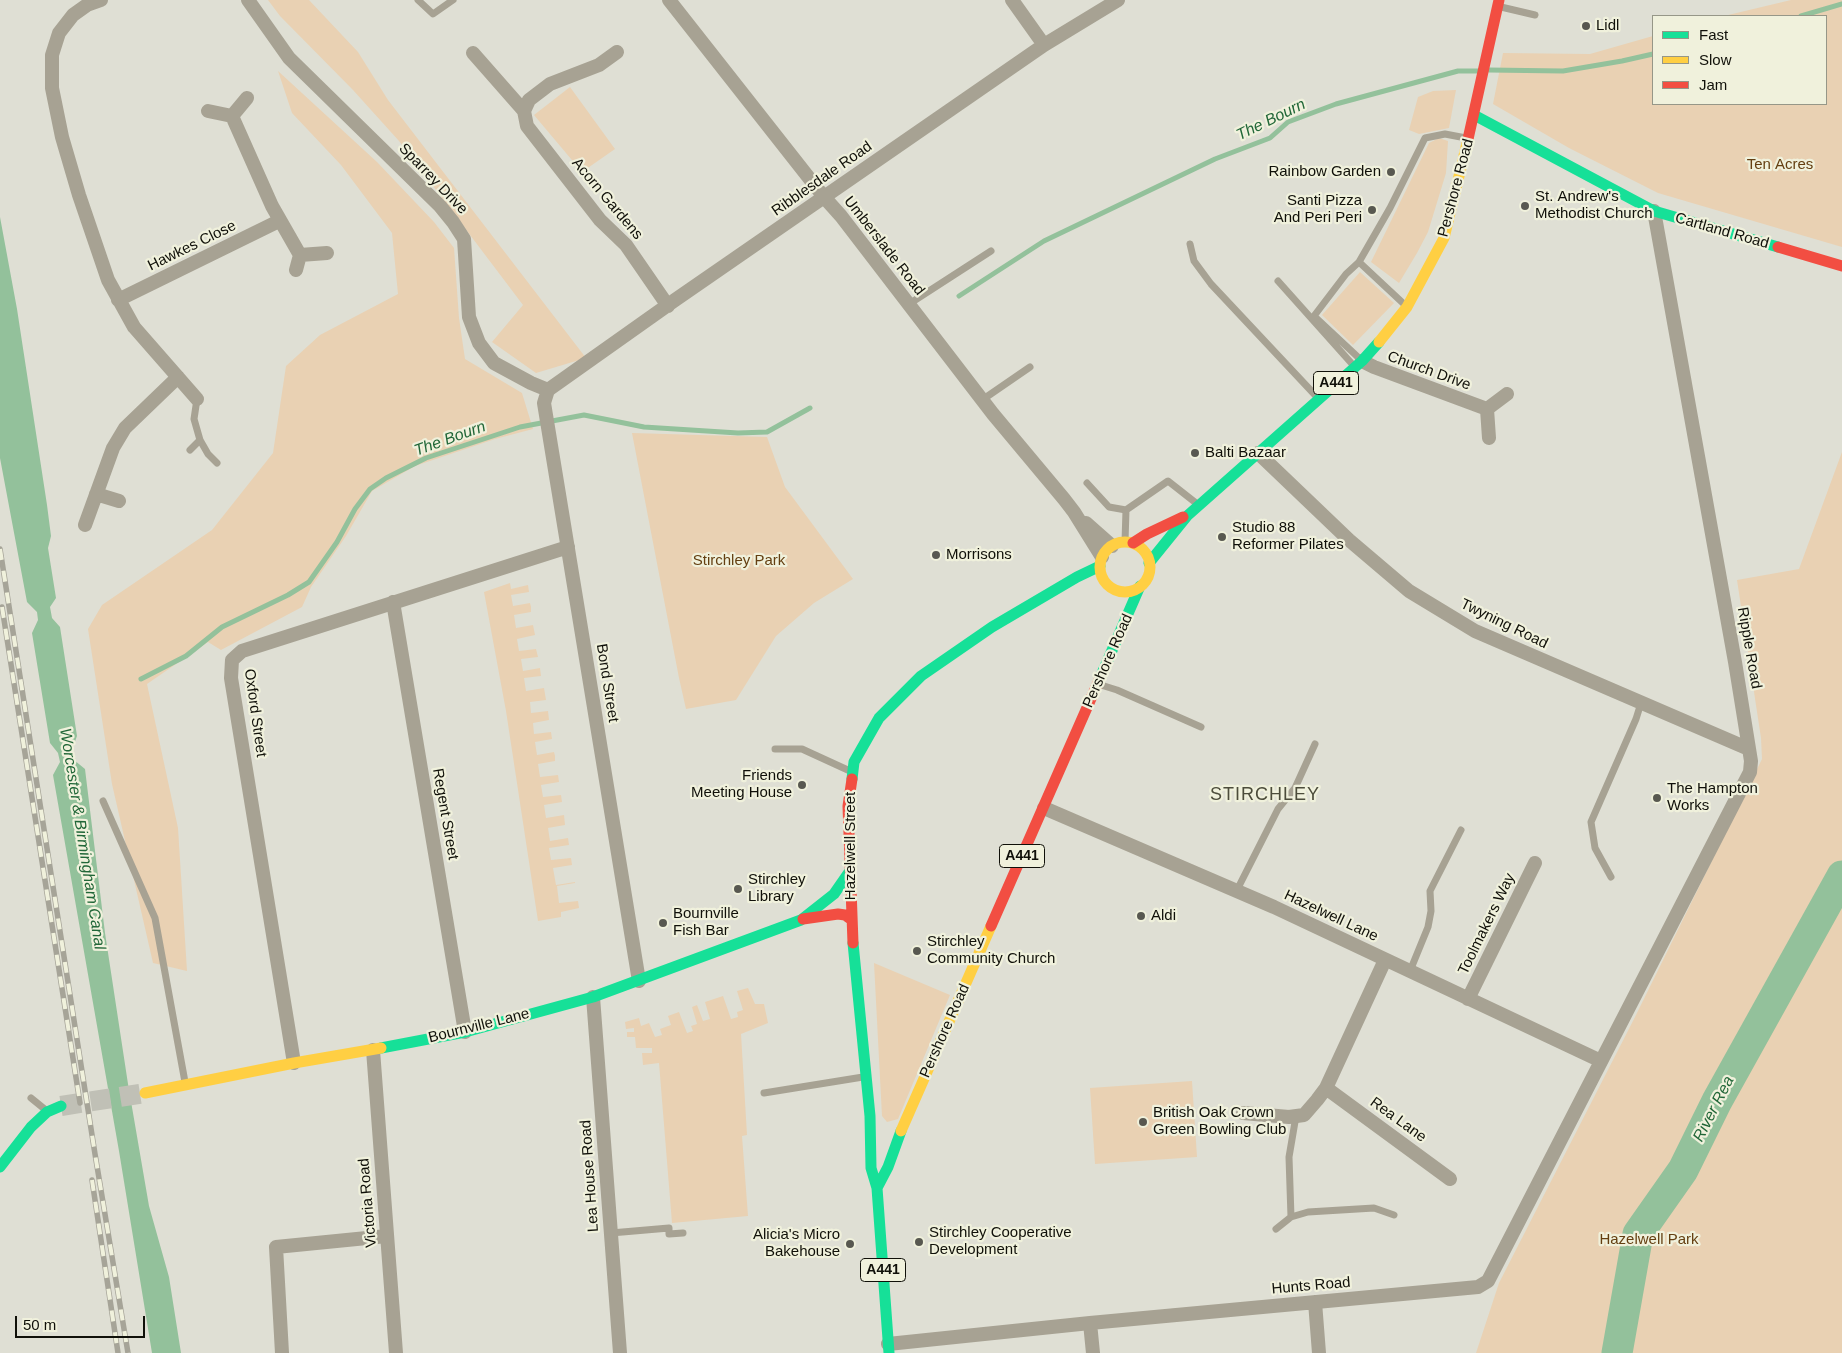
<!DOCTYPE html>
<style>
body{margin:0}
#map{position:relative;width:1842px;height:1353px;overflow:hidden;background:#dfdfd4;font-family:Arial,sans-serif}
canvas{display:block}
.legend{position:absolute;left:1652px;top:15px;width:175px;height:90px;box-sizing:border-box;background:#f0f1dc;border:1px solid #969788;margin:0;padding:6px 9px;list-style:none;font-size:15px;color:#101009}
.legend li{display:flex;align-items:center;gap:10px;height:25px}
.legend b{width:25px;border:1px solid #969788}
.scale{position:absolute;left:15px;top:1316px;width:130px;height:22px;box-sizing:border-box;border:2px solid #101009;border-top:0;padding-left:6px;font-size:15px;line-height:18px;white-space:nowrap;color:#101009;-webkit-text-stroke:4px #f0f1dc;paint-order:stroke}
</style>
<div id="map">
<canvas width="1842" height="1353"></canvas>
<ul class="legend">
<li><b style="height:6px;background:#16e098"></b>Fast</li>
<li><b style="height:6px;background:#ffcf43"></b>Slow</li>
<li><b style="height:6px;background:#f24e42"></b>Jam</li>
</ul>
<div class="scale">50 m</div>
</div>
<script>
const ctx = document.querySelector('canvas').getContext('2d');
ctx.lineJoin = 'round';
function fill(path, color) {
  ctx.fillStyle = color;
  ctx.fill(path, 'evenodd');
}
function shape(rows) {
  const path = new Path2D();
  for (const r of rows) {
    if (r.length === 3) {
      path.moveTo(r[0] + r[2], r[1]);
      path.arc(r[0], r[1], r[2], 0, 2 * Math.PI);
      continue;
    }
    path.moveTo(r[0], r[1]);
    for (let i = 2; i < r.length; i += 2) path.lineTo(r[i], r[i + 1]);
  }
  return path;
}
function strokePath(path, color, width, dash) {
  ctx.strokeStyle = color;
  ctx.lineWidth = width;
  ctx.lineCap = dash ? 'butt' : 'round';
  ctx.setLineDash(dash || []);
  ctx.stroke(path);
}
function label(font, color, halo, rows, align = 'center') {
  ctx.font = font + ' Arial,sans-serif';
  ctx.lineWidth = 4.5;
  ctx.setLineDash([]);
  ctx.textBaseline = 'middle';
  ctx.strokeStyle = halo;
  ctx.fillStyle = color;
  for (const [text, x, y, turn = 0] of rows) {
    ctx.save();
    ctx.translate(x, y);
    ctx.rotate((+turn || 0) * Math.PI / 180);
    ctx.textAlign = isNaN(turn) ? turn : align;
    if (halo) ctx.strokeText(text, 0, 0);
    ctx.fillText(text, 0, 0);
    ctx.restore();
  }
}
fill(shape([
 [268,0,309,0,358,52,388,100,586,358,536,373,492,342,523,305,399,141,353,90,280,16],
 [1791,0,1842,0,1842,247,1658,193,1569,148,1493,104,1503,53,1590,54,1653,36,1653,104,1826,104,1826,16,1724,16],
 [278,71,377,162,434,222,454,248,459,318,465,359,522,393,533,429,495,439,415,466,372,491,346,536,311,587,302,607,221,650,208,642,147,684,178,828,187,971,153,963,112,784,88,629,102,605,212,530,273,453,286,366,320,335,398,294,392,233,341,165,292,113],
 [570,87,615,149,582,172,534,115],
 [1456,90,1449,128,1419,134,1409,130,1418,97,1433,91],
 [1439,138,1448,141,1446,173,1428,232,1417,253,1399,283,1371,262,1429,143],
 [1360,272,1394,303,1353,345,1322,315],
 [632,433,767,437,785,487,853,579,814,603,776,636,736,700,686,709,679,678],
 [1842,452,1842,1353,1476,1353,1499,1283,1635,1017,1762,759,1761,738,1737,580,1799,569],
 [510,583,511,589,528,585,529,592,511,595,513,606,530,603,531,607,531,612,514,615,516,628,533,625,535,635,517,639,519,651,536,649,538,657,521,659,523,671,540,668,541,676,524,678,526,691,544,688,546,700,530,702,531,713,548,711,549,720,533,723,534,734,551,732,552,739,535,742,537,755,554,752,555,756,555,761,538,764,540,777,558,775,559,782,541,785,543,797,561,795,562,802,544,805,546,818,564,815,565,825,548,828,550,841,568,838,569,845,549,848,551,860,571,858,572,865,553,868,556,885,575,882,575,883,557,886,559,903,578,901,579,908,561,912,561,917,538,921,506,711,484,592],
 [874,963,950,995,898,1119,887,1122,882,1116],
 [748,988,755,1004,764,1004,768,1023,741,1034,747,1135,742,1136,748,1216,672,1223,659,1063,643,1065,642,1053,652,1053,652,1048,636,1048,635,1037,627,1037,627,1032,634,1032,634,1028,626,1029,625,1022,639,1018,641,1026,649,1023,655,1037,662,1035,660,1029,671,1025,668,1016,679,1012,687,1033,693,1031,691,1026,697,1024,692,1007,697,1005,703,1021,710,1019,705,1002,723,996,731,1019,738,1017,737,1012,743,1010,737,991],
 [1192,1081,1197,1157,1095,1164,1090,1088]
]), '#e9d1b3');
fill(shape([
 [0,217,17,309,47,505,51,536,48,548,56,598,50,607,52,618,60,627,77,736,72,750,74,760,85,769,105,933,128,1084,149,1206,169,1277,181,1353,152,1353,119,1151,53,775,60,762,58,753,50,743,32,633,38,620,37,612,27,602,0,458]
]), '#93c19b');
strokePath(shape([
 [1801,16,1842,4],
 [1489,70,1563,71,1622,61,1653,54],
 [959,296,1044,241,1215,159,1270,138,1288,122,1336,104,1458,71,1478,71],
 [141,679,186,656,222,627,288,595,309,582,337,542,355,509,370,489,386,478,426,458,520,427,584,415,644,427,738,433,767,432,810,408]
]), '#93c19b', 5);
strokePath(shape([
 [1617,1353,1638,1234,1683,1170,1717,1101,1842,876]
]), '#93c19b', 31);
strokePath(shape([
 [61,1106,145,1093]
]), '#c0c0b6', 20, [20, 10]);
strokePath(shape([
 [418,0,433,14,453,0],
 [1501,7,1535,15],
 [1190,244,1194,261,1211,284,1316,396],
 [1359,262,1405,305],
 [1278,281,1353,365],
 [909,304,991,251],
 [1360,359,1314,316,1346,274,1359,262,1390,208,1425,138,1445,134,1466,138],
 [197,399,194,419,200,440,208,454,217,463],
 [982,400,1030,367],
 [190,450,200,440],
 [1087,483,1109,507,1126,510,1168,481,1196,503],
 [1125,542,1126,510],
 [1101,685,1117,690,1201,727],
 [775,749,802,749,850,771],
 [103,801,155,918,185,1082],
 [1611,877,1595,848,1591,822,1636,719,1641,703],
 [1237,890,1278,809,1295,788,1315,744],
 [1410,971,1428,927,1431,911,1430,891,1461,830],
 [764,1093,863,1077],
 [31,1098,47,1111],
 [1291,1217,1289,1157,1296,1116],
 [1276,1229,1291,1217,1308,1212,1374,1208,1394,1215],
 [611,1233,669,1228,669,1234,683,1233]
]), '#a7a293', 7);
strokePath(shape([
 [101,0,87,5,73,15,59,33,52,55,52,88,62,137,79,195,108,280,134,327,197,399],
 [248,0,289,58,440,206,453,222,464,239,469,317,479,343,494,363,531,383,548,390],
 [669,0,824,197,841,216,993,414,1064,499,1074,512,1102,557],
 [1012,0,1044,45],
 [473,53,524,111,527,126,600,220,626,245,668,306],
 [247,98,232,116,272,206,300,255,296,270],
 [208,111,232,116],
 [524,111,529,100,550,84,599,65,617,52],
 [300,255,327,253],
 [118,300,279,221],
 [1362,361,1374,367,1487,409],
 [548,390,675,300,1044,45,1118,0],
 [548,390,544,403,639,981],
 [1489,438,1487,409,1507,394],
 [1258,453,1349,540,1409,591,1475,631,1749,749],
 [96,494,119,501],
 [1086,523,1112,546],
 [85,525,113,448,125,428,178,377],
 [393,602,465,1032],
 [1044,808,1274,907,1601,1061],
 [593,997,620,1353],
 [1468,999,1535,863],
 [373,1050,396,1353],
 [294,1063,231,678,232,660,242,651,568,547],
 [1326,1088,1450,1179],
 [1243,1113,1289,1117,1304,1115,1317,1100,1326,1088,1385,960],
 [1315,1302,1319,1353],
 [1090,1323,1093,1353],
 [888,1344,1090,1323,1478,1287,1488,1281,1750,772,1751,761,1735,662,1654,211],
 [282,1353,276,1247,387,1236]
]), '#a7a293', 14);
strokePath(shape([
 [1474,115,1654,211,1778,247],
 [1149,563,1187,516,1362,361,1379,342],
 [1100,678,1140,586],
 [852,779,854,762,879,718,921,676,992,627,1077,577,1100,566],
 [853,943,870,1116,871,1168,877,1188],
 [381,1048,465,1032,593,997,801,920,834,894,850,871],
 [0,1167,31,1127,47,1112,61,1106],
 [889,1353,877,1188,888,1167,901,1131]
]), '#16e098', 11);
strokePath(shape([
 [1379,342,1407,307,1444,238,1468,139],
 [1125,567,25],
 [145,1093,294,1063,381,1048],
 [901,1131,991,926]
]), '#ffcf43', 11);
strokePath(shape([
 [1468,139,1499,0],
 [1778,247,1842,266],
 [1133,543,1147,534,1183,517],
 [852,779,848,806,853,943],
 [803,919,838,914,845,915,852,920],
 [991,926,1100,678]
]), '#f24e42', 11);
const rail = shape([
 [0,549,95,1154,128,1353],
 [2,607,80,1103],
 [92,1180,118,1353]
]);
strokePath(rail, '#a6a498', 5.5);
strokePath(rail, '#f0f1dc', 4, [11]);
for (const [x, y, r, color] of [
 [1586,26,5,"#585850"],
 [1391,172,5,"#585850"],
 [1525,206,5,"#585850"],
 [1372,210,5,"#585850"],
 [1195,453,5,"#585850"],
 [1222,537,5,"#585850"],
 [936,555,5,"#585850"],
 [802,785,5,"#585850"],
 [1657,798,5,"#585850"],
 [738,889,5,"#585850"],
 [1141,916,5,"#585850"],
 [663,923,5,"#585850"],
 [917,951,5,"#585850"],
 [1143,1122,5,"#585850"],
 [919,1242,5,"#585850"],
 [850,1244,5,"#585850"]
]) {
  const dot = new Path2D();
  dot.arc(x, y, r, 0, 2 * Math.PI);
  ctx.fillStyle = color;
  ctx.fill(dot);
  strokePath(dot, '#f0f1dc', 2);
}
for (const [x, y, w] of [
 [1336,383,45],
 [1022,856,45],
 [883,1270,45]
]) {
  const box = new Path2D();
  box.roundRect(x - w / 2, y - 11.5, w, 23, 4);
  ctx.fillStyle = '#f0f1dc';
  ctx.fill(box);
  strokePath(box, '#101009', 1);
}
label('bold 14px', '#101009', null, [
 ["A441",1336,383],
 ["A441",1022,856],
 ["A441",883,1270]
]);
label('15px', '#101009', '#f0f1dc', [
 ["Lidl",1596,26],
 ["Rainbow Garden",1381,172,"right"],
 ["St. Andrew's",1535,197],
 ["Methodist Church",1535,214],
 ["Santi Pizza",1362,201,"right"],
 ["And Peri Peri",1362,218,"right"],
 ["Balti Bazaar",1205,453],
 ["Studio 88",1232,528],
 ["Reformer Pilates",1232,545],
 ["Morrisons",946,555],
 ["Friends",792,776,"right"],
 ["Meeting House",792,793,"right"],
 ["The Hampton",1667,789],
 ["Works",1667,806],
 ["Stirchley",748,880],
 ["Library",748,897],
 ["Bournville",673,914],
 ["Fish Bar",673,931],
 ["Aldi",1151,916],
 ["Stirchley",927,942],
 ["Community Church",927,959],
 ["British Oak Crown",1153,1113],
 ["Green Bowling Club",1153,1130],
 ["Stirchley Cooperative",929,1233],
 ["Development",929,1250],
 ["Alicia's Micro",840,1235,"right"],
 ["Bakehouse",840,1252,"right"]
], 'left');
label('15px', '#643f11', '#f0f1dc', [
 ["Ten Acres",1780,165],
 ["Stirchley Park",739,561],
 ["Hazelwell Park",1649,1240]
]);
label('15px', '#101009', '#f0f1dc', [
 ["Sparrey Drive",433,179,46],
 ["Ribblesdale Road",822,179,-35],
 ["Pershore Road",1456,188,-75],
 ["Acorn Gardens",607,199,50],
 ["Cartland Road",1722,231,16],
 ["Hawkes Close",192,246,-26],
 ["Umberslade Road",884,246,52],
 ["Church Drive",1429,371,20],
 ["Twyning Road",1504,624,26],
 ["Ripple Road",1749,648,80],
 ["Pershore Road",1108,661,-66],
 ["Bond Street",607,683,81],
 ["Oxford Street",255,713,82],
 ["Regent Street",445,814,80],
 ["Hazelwell Street",851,846,-90],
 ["Hazelwell Lane",1331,916,25],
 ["Toolmakers Way",1487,924,-64],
 ["Bournville Lane",479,1026,-14],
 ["Pershore Road",945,1031,-66],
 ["Rea Lane",1398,1120,36],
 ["Lea House Road",590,1176,-94],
 ["Victoria Road",368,1203,-95],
 ["Hunts Road",1311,1286,-5]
]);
label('italic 16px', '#216738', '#f0f1dc', [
 ["The Bourn",1271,120,-26],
 ["The Bourn",450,439,-20],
 ["Worcester & Birmingham Canal",82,839,81],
 ["River Rea",1714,1109,-63]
]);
ctx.letterSpacing = '1px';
label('18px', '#4c4c3b', '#f0f1dc', [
 ["STIRCHLEY",1265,795]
]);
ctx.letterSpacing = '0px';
</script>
